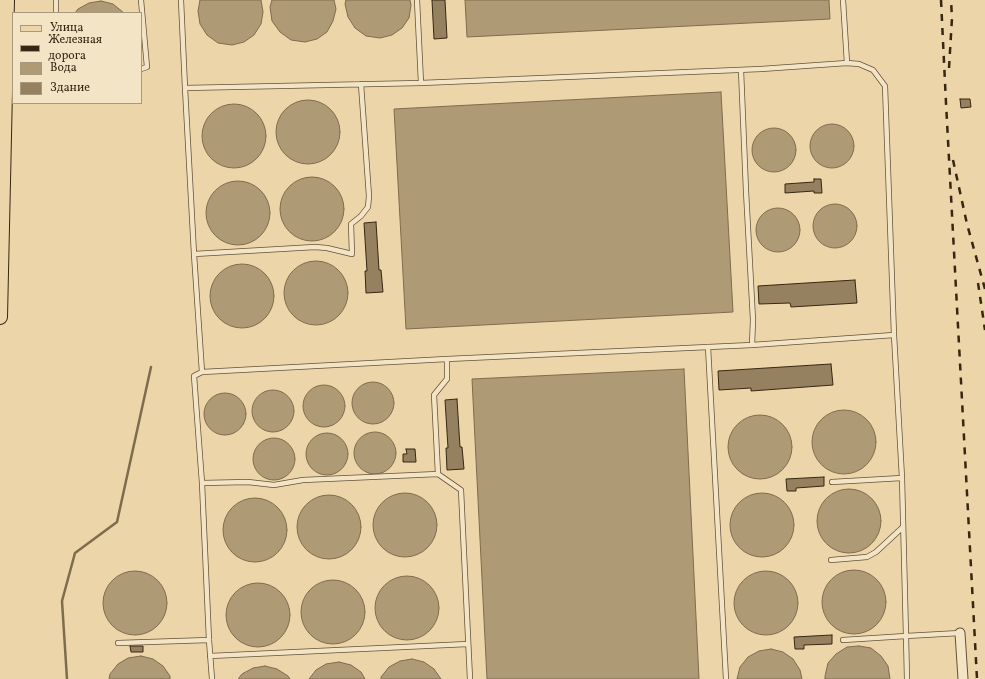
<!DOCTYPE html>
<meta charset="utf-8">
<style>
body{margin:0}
#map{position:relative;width:985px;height:679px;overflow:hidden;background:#ecd5a8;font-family:Vollkorn,serif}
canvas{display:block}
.legend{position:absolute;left:12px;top:12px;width:130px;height:92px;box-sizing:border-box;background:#f3e4c6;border:1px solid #a7987e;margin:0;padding:5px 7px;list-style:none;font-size:12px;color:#362713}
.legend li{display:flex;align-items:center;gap:8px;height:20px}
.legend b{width:20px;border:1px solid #a7987e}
</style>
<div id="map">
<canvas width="985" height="679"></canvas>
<ul class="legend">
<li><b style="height:5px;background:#ecd5a8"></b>Улица</li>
<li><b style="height:5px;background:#362713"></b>Железная дорога</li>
<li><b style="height:11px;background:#ae9a75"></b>Вода</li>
<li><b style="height:11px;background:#958160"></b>Здание</li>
</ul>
</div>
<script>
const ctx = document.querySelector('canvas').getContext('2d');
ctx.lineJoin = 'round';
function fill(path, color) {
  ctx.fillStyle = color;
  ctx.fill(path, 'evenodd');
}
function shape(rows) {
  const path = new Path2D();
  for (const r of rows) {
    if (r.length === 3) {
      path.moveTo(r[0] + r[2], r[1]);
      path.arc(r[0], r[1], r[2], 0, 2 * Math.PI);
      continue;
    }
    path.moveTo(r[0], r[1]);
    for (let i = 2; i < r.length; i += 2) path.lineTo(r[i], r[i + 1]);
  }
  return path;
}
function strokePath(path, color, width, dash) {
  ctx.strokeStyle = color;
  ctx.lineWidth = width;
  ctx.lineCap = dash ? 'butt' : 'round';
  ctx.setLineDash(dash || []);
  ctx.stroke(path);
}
const water = shape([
 [200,0,261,0,263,12,261,24,254,35,244,42,232,45,218,43,207,35,200,24,198,11,200,0],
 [272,0,334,0,336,9,333,21,327,32,317,39,305,42,291,40,280,32,272,21,270,7,272,0],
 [346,0,410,0,411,5,409,18,402,28,392,35,380,38,366,36,355,28,348,17,345,4,346,0],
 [465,0,829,0,830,19,467,37,465,0],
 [101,1,113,4,124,13,75,13,78,9,89,3,101,1],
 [721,92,733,312,406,329,394,109,721,92],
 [308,132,32],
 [234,136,32],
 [832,146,22],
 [774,150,22],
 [312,209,32],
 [238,213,32],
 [835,226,22],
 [778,230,22],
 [316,293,32],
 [242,296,32],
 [684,369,699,679,487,679,472,379,684,369],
 [373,403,21],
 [324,406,21],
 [273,411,21],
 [225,414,21],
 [844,442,32],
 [760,447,32],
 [375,453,21],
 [327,454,21],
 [274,459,21],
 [849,521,32],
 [762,525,32],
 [405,525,32],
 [329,527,32],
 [255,530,32],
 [854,602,32],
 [766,603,32],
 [135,603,32],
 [407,608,32],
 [333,612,32],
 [258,615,32],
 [859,646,871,648,881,656,888,666,890,679,825,679,825,676,828,663,836,654,847,647,859,646],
 [771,649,783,652,793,659,800,670,802,679,737,679,740,667,748,657,759,651,771,649],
 [141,656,153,659,163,666,170,676,170,679,109,679,110,674,118,664,128,658,141,656],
 [412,659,424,662,434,669,441,679,381,679,381,677,389,667,400,661,412,659],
 [339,662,351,665,361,672,365,679,309,679,316,670,326,664,339,662],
 [265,666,277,669,288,676,290,679,238,679,242,674,253,668,265,666]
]);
fill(water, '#ae9a75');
strokePath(water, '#7e6c4e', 1);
strokePath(shape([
 [67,679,62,601,75,553,117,522,151,367]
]), '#7e6c4e', 2.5);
const building = shape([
 [432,0,445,0,447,38,434,39,432,0],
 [960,99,970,99,971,107,961,108,960,99],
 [814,179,821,179,822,193,814,193,814,191,785,193,785,184,814,182,814,179],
 [376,222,379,270,381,270,383,292,366,293,365,271,367,271,364,223,376,222],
 [855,280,857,303,791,307,790,303,759,304,758,286,855,280],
 [831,364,833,385,751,391,751,388,719,390,718,371,831,364],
 [457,399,460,447,462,447,464,469,447,470,446,448,448,448,445,400,457,399],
 [406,449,415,449,416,462,403,462,403,454,407,454,406,449],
 [824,477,824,486,796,488,796,491,787,491,786,479,824,477],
 [832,635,832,644,804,645,804,649,795,649,794,637,832,635],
 [130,646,143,646,143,652,131,652,130,646]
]);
fill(building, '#958160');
strokePath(building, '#362713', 1);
const lane = shape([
 [56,0,56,13],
 [141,0,147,67,141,69],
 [181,0,185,88,421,83,761,69,847,63,859,64,873,70,885,86,894,335,902,478,906,636,960,633],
 [417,0,421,83],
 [843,0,847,63],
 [741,70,746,191,753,320,752,345],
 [185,88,194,254,202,372,447,359,752,345,894,335],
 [194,254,315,247,327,248,352,254,351,224,361,216,368,207,369,196,361,84],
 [708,347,726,679],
 [447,359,447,379,434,395,438,474,461,490,470,679],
 [202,372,194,376,202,483,209,640,212,679],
 [832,482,902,478],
 [202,483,248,482,274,485,303,480,438,474],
 [831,560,867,557,876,552,903,527],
 [843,640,906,636,907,679],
 [118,643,209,640],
 [210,656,468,644]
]);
const street = shape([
 [960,633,963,679]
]);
const primary = shape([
 [0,317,7,0]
]);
strokePath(lane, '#645238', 6);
strokePath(street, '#645238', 11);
strokePath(primary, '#362713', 16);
strokePath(lane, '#f3e4c6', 4.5);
strokePath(street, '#f3e4c6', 9);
strokePath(primary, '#ecd5a8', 14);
strokePath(shape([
 [941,0,946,103,977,679],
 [949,68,952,18,951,0],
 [953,160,967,224,985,289],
 [978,283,985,330]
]), '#362713', 2.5, [7, 7]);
</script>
